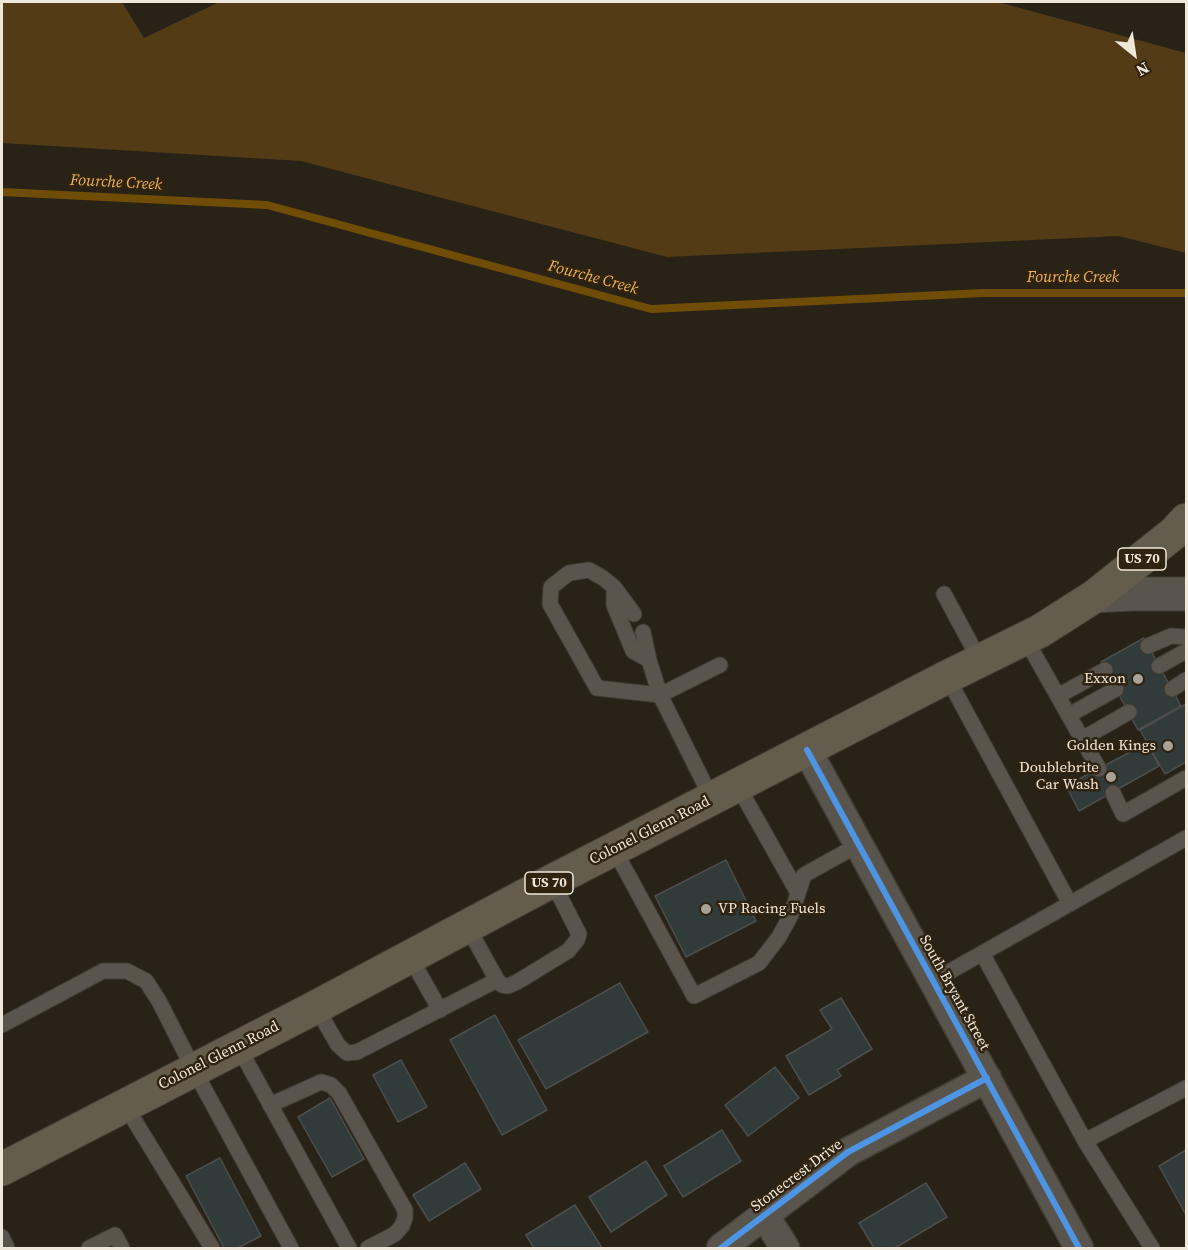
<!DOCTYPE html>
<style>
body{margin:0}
#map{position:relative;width:1188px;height:1250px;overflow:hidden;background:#282217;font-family:"Source Serif 4",serif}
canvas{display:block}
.frame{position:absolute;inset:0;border:3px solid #f0e7db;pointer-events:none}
.north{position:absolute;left:1104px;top:24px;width:60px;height:60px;-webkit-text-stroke:4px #30230f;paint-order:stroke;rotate:150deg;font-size:16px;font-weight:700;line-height:24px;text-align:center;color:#f0e7db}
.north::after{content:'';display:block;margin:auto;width:21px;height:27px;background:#f0e7db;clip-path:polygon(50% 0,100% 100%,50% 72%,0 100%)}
</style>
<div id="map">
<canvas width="1188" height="1250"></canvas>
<div class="frame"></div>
<div class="north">N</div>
</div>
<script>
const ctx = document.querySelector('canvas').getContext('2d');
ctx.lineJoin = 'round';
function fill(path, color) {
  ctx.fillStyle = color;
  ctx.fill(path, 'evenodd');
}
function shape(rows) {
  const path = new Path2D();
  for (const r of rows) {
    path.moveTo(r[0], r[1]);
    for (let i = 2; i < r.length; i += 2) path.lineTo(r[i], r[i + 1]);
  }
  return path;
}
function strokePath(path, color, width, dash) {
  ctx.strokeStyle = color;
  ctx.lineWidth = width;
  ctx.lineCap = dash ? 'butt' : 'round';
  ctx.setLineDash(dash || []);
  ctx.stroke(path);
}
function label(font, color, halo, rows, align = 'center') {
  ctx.font = font + ' "Source Serif 4",serif';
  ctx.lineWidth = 5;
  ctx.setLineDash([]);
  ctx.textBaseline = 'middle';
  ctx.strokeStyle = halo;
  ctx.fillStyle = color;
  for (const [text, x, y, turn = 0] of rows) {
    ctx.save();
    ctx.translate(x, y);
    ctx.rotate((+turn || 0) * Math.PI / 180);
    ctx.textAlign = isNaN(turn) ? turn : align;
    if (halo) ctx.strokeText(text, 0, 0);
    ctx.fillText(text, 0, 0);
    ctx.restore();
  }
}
fill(shape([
 [2,2,122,2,144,38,219,2,998,2,1186,53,1186,253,1119,236,667,257,301,161,2,143]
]), '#523b15');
strokePath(shape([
 [2,192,267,205,651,309,983,293,1186,293]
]), '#704d06', 8);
const building = shape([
 [1144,638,1181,706,1138,730,1101,662,1144,638],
 [1186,704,1186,762,1165,774,1140,730,1186,704],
 [1147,743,1159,766,1079,811,1066,786,1147,743],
 [726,860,756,921,686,957,655,896,726,860],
 [620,983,648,1032,546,1089,518,1040,620,983],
 [841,998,872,1049,837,1070,841,1076,809,1095,786,1056,832,1029,820,1010,841,998],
 [495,1015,547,1110,502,1135,450,1040,495,1015],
 [401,1060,427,1107,398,1122,373,1075,401,1060],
 [775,1067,799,1098,748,1136,725,1105,775,1067],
 [330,1098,364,1159,332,1177,298,1117,330,1098],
 [722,1130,741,1161,683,1197,664,1166,722,1130],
 [1186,1150,1186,1215,1159,1166,1186,1150],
 [220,1158,261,1236,238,1248,224,1248,186,1176,220,1158],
 [646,1161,667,1195,611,1232,589,1197,646,1161],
 [465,1163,481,1189,429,1221,413,1195,465,1163],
 [926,1183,947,1217,895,1248,874,1248,859,1223,926,1183],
 [575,1205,602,1248,534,1248,526,1235,575,1205]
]);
fill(building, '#303b3a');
strokePath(building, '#4d4e4c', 1.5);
const lane = shape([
 [614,587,614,605,633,651,649,660],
 [944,594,980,661],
 [634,614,614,587,603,578,589,570,569,573,551,587,550,604,597,688,660,695,720,665],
 [643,632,649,660,660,695,712,799],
 [1025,638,1099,769],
 [1148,646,1171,636,1186,637],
 [1159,666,1186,651],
 [947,677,1070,904],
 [1172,689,1186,680],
 [1058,696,1105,670],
 [1069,715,1116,689],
 [1082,739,1129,712],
 [738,786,798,893],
 [1113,793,1123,814,1186,778],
 [614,849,694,996,759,963,779,937,791,915,804,875,858,845],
 [467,926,497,980,502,985,508,986,517,982,568,951,577,940,579,934,552,881],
 [982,953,1085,1141,1186,1088],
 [410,957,440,1010],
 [933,981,1186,838],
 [316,1007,338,1045,347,1053,357,1052,497,980],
 [2,1025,103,971,127,971,146,981,159,1001,194,1070,291,1248],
 [238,1046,349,1248],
 [125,1105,212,1248],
 [270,1105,321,1082,331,1085,339,1093,405,1210,405,1218,402,1226,395,1234,368,1248],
 [1085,1141,1152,1248],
 [2,1237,7,1248],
 [89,1248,115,1235,122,1248]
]);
const street = shape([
 [807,750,1079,1248],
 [765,1216,785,1248],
 [721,1248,848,1152,987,1078]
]);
const secondary = shape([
 [1095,596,1132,594,1186,594]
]);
const primary = shape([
 [2,1169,316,1007,552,881,947,677,1040,631,1095,596,1174,533,1186,520]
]);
strokePath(lane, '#413c33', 17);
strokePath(street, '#413c33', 31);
strokePath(secondary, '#413c33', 35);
strokePath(primary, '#413c33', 35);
strokePath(lane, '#59544c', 15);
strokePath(street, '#59544c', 28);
strokePath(secondary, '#59544c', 33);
strokePath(primary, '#645c4d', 33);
strokePath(shape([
 [807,750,1079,1248],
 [721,1248,848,1152,987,1078]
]), '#4d94e3', 6);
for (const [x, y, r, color] of [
 [1138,679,6,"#aaa296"],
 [1168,746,6,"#aaa296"],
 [1111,777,6,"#aaa296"],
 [706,909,6,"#aaa296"]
]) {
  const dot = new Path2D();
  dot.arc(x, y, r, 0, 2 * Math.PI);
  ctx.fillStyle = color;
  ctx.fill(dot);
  strokePath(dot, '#30230f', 2);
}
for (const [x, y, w] of [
 [1142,559,48],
 [549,883,48]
]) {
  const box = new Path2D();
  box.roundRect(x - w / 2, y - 11, w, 22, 4.5);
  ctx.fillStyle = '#30230f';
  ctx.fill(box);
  strokePath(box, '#f0e7db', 1.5);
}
label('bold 14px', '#f0e7db', null, [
 ["US 70",1142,559],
 ["US 70",549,883]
]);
label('15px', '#f0e7db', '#30230f', [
 ["Exxon",1126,679],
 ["Golden Kings",1156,746],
 ["Doublebrite",1099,768],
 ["Car Wash",1099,785],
 ["VP Racing Fuels",718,909,"left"]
], 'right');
label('15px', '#f0e7db', '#30230f', [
 ["Colonel Glenn Road",650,831,-27],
 ["South Bryant Street",954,993,61],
 ["Colonel Glenn Road",219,1056,-27],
 ["Stonecrest Drive",797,1176,-37]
]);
label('italic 16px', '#edb45a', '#30230f', [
 ["Fourche Creek",116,183,3],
 ["Fourche Creek",593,278,15],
 ["Fourche Creek",1073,278]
]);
</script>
